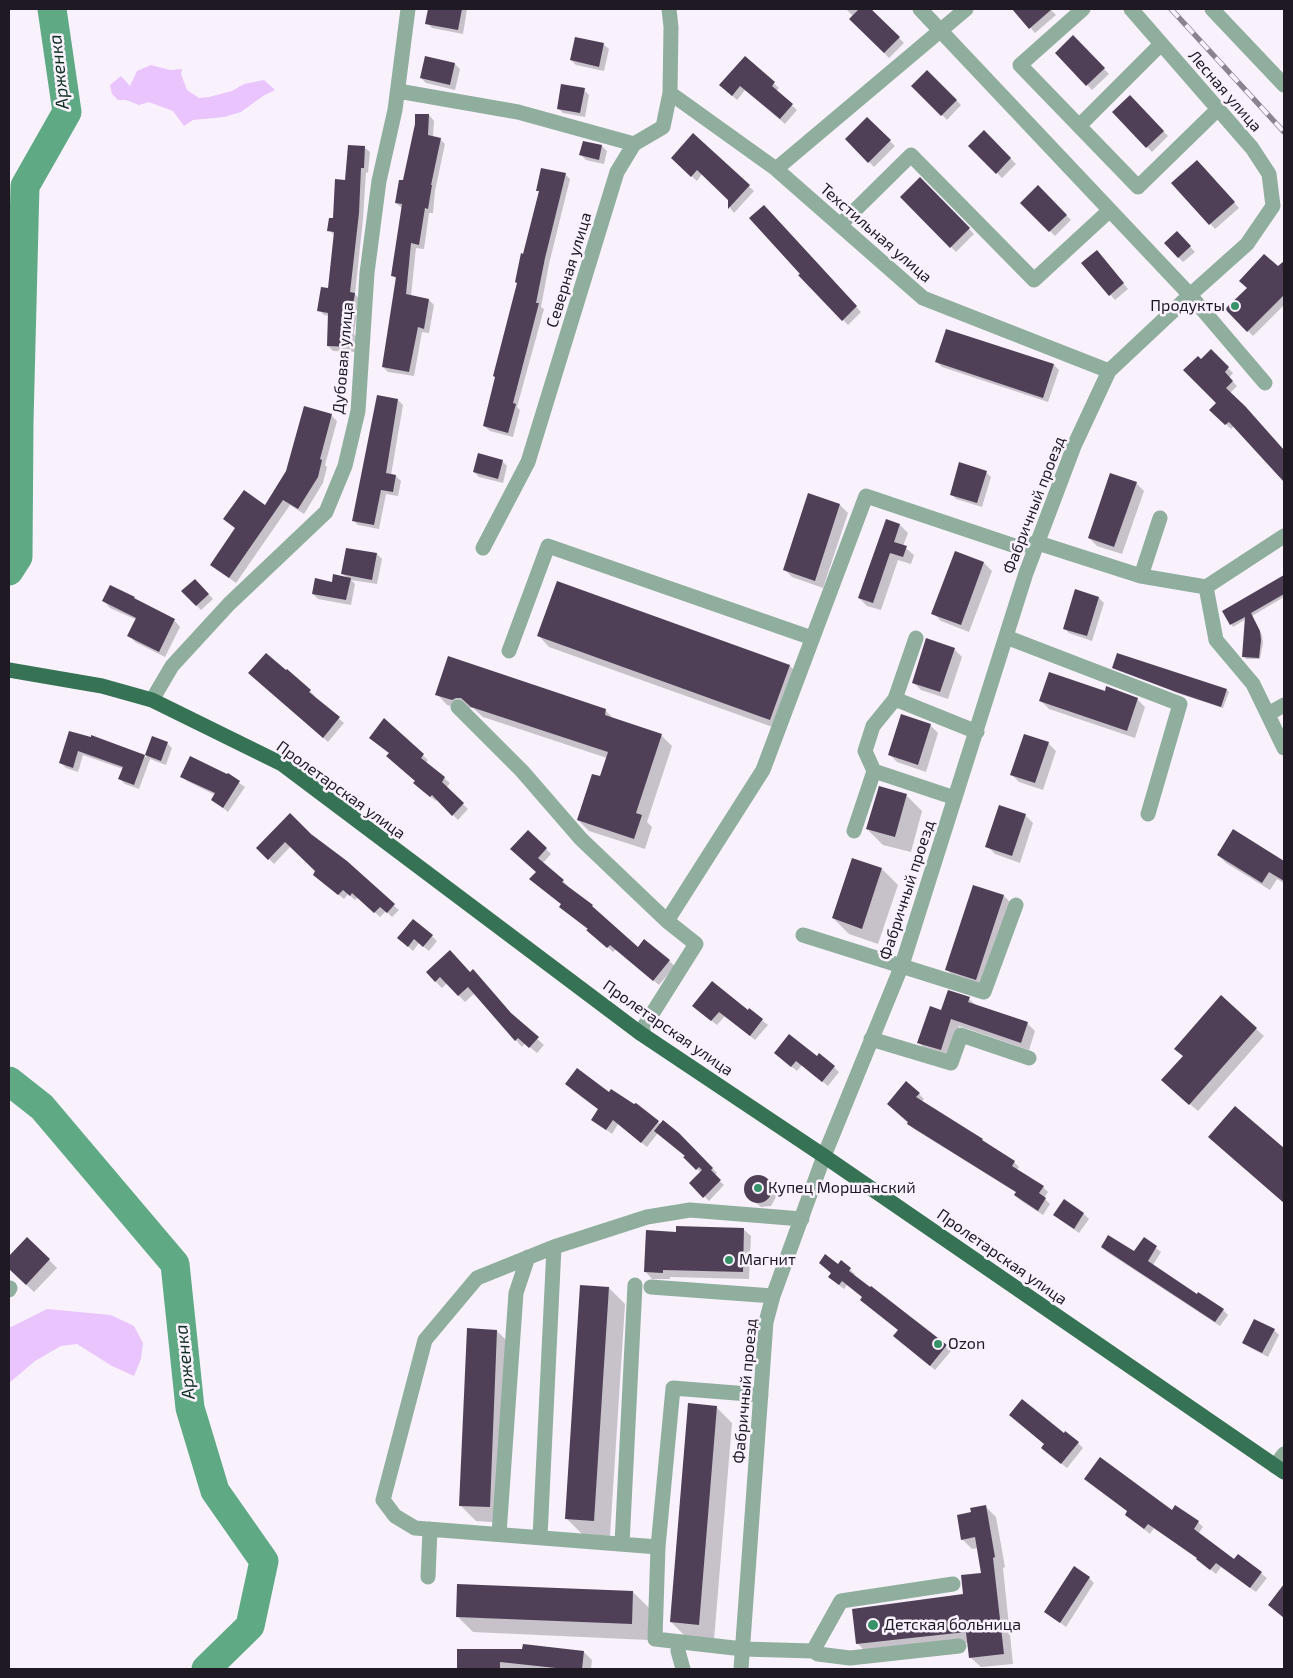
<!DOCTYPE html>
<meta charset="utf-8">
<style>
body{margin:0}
#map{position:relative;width:1293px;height:1678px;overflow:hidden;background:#f9f2fd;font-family:"Exo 2",sans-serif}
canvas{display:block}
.frame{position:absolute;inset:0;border:10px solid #1f1923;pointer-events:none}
</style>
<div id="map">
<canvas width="1293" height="1678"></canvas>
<div class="frame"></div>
</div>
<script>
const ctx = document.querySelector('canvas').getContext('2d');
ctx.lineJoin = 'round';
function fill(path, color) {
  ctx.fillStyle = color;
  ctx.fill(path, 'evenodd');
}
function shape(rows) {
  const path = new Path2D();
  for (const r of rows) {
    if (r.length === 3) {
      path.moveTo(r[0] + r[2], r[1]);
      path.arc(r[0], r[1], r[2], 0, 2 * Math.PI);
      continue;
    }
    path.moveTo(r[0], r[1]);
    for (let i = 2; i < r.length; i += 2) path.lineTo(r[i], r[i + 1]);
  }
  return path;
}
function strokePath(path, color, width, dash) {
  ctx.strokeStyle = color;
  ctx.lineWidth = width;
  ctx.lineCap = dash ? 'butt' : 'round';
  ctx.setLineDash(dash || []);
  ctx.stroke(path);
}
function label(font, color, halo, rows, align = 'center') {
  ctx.font = font + ' "Exo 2",sans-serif';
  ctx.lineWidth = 5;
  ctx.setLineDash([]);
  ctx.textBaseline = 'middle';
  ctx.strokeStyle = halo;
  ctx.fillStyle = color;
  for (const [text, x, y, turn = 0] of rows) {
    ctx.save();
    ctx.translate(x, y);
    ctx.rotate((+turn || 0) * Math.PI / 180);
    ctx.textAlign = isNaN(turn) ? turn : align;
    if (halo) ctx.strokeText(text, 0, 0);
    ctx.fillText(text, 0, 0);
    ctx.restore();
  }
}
fill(shape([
 [151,65,170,70,182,69,181,74,187,90,199,98,209,97,232,91,244,84,264,80,275,90,263,96,241,112,224,117,193,120,184,126,173,111,149,102,139,105,126,100,118,100,112,94,110,85,121,76,130,86,137,71],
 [47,1309,111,1315,134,1326,143,1343,141,1359,134,1376,112,1366,77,1344,61,1346,35,1361,9,1383,9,1328]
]), '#eac4fd');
fill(shape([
 [430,9,467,9,463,34,432,28,427,23],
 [846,9,870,9,904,43,889,58,851,19,853,16],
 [1014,9,1050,9,1056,15,1035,33],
 [1073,37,1109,74,1092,90,1057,53],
 [603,44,609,49,604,71,576,65,571,60],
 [745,57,779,88,776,91,797,110,785,124,745,90,737,100,726,90],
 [426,58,455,64,460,69,455,90,426,83,421,78],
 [927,71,961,105,947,120,913,86],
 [584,90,589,95,585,117,563,113,558,108],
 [1130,97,1168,136,1152,152,1114,112],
 [429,115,434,121,433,137,440,139,445,144,435,191,433,213,429,213,424,249,416,248,411,296,429,300,434,305,429,333,422,332,414,376,388,372,383,367,397,280,393,276,402,208,396,203],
 [867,119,895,146,874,167,847,139],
 [984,132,1016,164,1002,178,970,146],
 [693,135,754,191,734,213,730,208,730,200,702,174,697,181,672,158],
 [602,146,607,151,604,164,586,160,581,155],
 [364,147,370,152,368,173,366,172,363,219,355,294,359,299,354,334,356,337,355,352,333,351,328,346,329,316,324,315,319,310,329,289,334,235,329,230,334,220,346,181],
 [1202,166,1239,208,1215,229,1173,183],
 [565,174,570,179,549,264,541,307,544,309,517,407,520,410,513,437,490,431,484,426,540,192,538,190],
 [920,179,974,234,956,252,902,197],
 [1038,187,1071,220,1055,236,1022,203],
 [769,211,861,312,848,325,800,275,802,274],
 [1182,238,1195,252,1183,262,1178,257],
 [1101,257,1128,289,1115,300,1083,263],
 [1283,263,1284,305,1253,336,1227,309],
 [947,330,1054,365,1059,370,1048,402,942,367,937,362],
 [1211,351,1233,373,1229,378,1237,386,1230,393,1284,452,1284,480,1234,426,1231,429,1211,410,1218,403],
 [378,397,398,400,403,405,391,475,396,476,401,481,398,496,386,494,379,529,358,525,353,520],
 [331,415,337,421,325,465,327,467,323,483,304,514,290,505,236,583,218,570,236,529,225,519,266,507],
 [502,461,507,466,503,483,479,477,474,472],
 [986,472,991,477,982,507,956,499,951,494],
 [1136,483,1144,491,1122,554,1097,546,1089,538],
 [840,505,848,513,823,588,792,577,784,569],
 [886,521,900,525,908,533,903,546,914,555,911,564,898,560,881,610,867,606,859,598],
 [955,553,984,563,992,571,969,632,941,621,933,613],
 [377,554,382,559,377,584,351,580,355,584,351,605,318,599,313,594,333,583,347,578,343,574],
 [1284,576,1284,597,1252,616,1262,635,1263,643,1260,659,1246,659,1244,656,1246,619,1233,627,1224,611],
 [195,580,213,599,201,610,183,591],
 [134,598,138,602,174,620,180,627,165,657,135,642,129,635,137,620,110,608,104,601],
 [1099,598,1104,603,1092,641,1069,633,1064,628],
 [539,636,790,666,800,676,781,730,549,647],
 [954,649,962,657,948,699,921,690,913,682],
 [449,658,606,711,615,720,662,736,672,746,647,822,652,827,645,849,589,831,578,820,600,778,607,758,483,717,473,708,467,708,463,710,447,705,437,694],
 [1114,667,1227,690,1229,692,1223,708,1180,694],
 [287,671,310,691,315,696,314,698,344,723,328,742,255,678],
 [1105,693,1137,699,1145,707,1135,738,1049,709,1041,701],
 [385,720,428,760,426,763,450,783,446,788,468,809,458,820,437,799,436,801,419,788,414,783,416,781,390,754],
 [930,725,938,733,926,772,897,762,889,754],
 [92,736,146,757,153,738,167,743,172,748,166,765,150,759,139,789,125,784,120,779,123,769,83,755,78,772,66,768,61,763],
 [1048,743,1056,751,1043,790,1019,782,1011,774],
 [228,775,245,787,228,812,212,799,215,795,187,781,182,776],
 [906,795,922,811,911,852,883,845,867,829],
 [1025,815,1033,823,1020,863,995,854,987,846],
 [1233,831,1284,862,1284,883,1277,879,1270,890,1226,863,1218,855],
 [310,835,399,910,392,917,386,911,380,917,358,897,355,900,348,894,344,899,319,879,317,871,291,846,274,864,258,848],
 [546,849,551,854,542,864,563,881,568,886,567,887,638,948,645,941,675,966,659,985,616,949,613,952,562,905,536,884,537,872,517,854],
 [882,869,898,885,878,944,849,934,833,918],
 [974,886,1004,896,1012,904,984,987,954,977,946,969],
 [432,936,437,941,429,951,419,943,413,951,399,938],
 [450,952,514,1018,544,1045,537,1053,525,1043,522,1047,475,993,465,1002,447,983,442,988,427,973],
 [969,999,977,1006,1027,1023,1035,1031,1029,1050,959,1026,949,1057,927,1051,919,1043,942,1012],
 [749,1010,768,1025,755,1040,725,1016,717,1025,699,1011,748,1012],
 [1256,1029,1264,1036,1198,1111,1171,1088,1184,1057,1175,1048],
 [781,1058,817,1058,834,1067,839,1072,828,1086,802,1065,797,1071],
 [571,1089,610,1094,678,1134,717,1173,714,1176,724,1185,709,1201,691,1183,701,1173,685,1157,686,1156,658,1133,647,1147,618,1124,612,1134,593,1120,599,1110],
 [919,1094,924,1099,921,1102,982,1140,1014,1162,1019,1167,1017,1170,1043,1187,1048,1192,1044,1198,1050,1204,1043,1215,1020,1200,1015,1195,1017,1193,914,1129,893,1109],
 [1235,1107,1284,1150,1284,1203,1218,1145],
 [760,1176,774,1187,776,1197,771,1206,761,1207,747,1196,745,1186,750,1178],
 [1084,1214,1089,1219,1079,1233,1054,1215],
 [743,1229,751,1236,749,1279,670,1277,670,1279,652,1279,645,1271,677,1233],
 [27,1238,57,1268,34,1292,9,1268,9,1258],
 [1144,1239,1161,1252,1153,1265,1197,1296,1223,1310,1228,1315,1220,1326,1107,1252,1102,1247,1135,1253],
 [841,1262,855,1274,853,1276,951,1351,935,1370,894,1336,899,1330,864,1297,847,1285,844,1289,835,1282,830,1277,832,1274,820,1263,838,1265],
 [609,1288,625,1304,610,1536,582,1534,566,1518],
 [1274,1330,1279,1335,1268,1357,1249,1347,1244,1342],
 [497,1331,513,1347,505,1523,476,1521,460,1505],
 [716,1407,732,1423,714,1640,687,1638,671,1622],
 [1064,1435,1078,1443,1083,1448,1067,1468,1047,1452],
 [986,1507,996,1517,1005,1567,1003,1568,1013,1664,981,1667,970,1657,969,1643,868,1654,857,1643,965,1595,983,1574,978,1548,972,1549,962,1539,972,1513],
 [1128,1512,1172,1512,1198,1522,1203,1527,1198,1534,1234,1561,1238,1556,1267,1578,1256,1592,1221,1567,1216,1574,1198,1559,1154,1528,1150,1534,1126,1515],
 [1089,1578,1094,1583,1066,1627,1046,1612],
 [633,1592,649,1608,648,1640,473,1632,457,1616],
 [524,1645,584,1652,592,1660,591,1669,458,1669,458,1650,523,1651]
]), '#0003');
strokePath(shape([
 [9,571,18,557,19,422,25,186,67,112,52,9],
 [9,1081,42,1107,175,1264,190,1408,215,1491,264,1561,250,1626,206,1669]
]), '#5fa984', 29);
fill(shape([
 [428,9,462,9,458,30,425,24],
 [859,9,871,9,900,37,884,53,849,19],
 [1012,9,1052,9,1029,29],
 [1073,35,1105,68,1086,86,1055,53],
 [575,37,604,43,599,67,570,60],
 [425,56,455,63,450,85,420,78],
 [745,56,775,82,772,86,793,104,780,119,740,86,732,96,719,85],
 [927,70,957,100,941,116,911,86],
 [561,84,585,88,580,113,557,109],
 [1130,95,1164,131,1146,148,1112,112],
 [415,114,429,114,428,135,441,138,431,185,432,185,428,209,425,208,419,245,411,243,406,294,429,299,424,329,418,327,409,372,382,367,396,277,391,276,402,204,395,203,399,180,403,180,415,124],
 [867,117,891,140,868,163,845,139],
 [984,130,1011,158,996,174,968,146],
 [693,133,750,185,728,209,728,200,697,170,691,177,671,158],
 [583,141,602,145,599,160,579,155],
 [348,145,365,146,364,168,361,168,359,213,350,292,355,293,349,330,351,330,351,347,327,346,328,313,317,311,321,287,328,288,334,232,327,231,329,218,333,218,335,179,345,180],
 [1197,160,1235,202,1209,225,1171,183],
 [541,168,566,173,545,258,536,303,539,303,513,403,516,404,508,433,483,426,495,377,493,376,517,283,515,282,521,253,523,254,539,191,536,191],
 [920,177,970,228,950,248,900,197],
 [1038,185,1067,215,1049,232,1020,203],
 [764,205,857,306,842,321,798,275,800,274,749,218],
 [1177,231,1191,246,1178,258,1164,243],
 [1097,250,1124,283,1109,296,1081,263],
 [1264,254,1278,266,1284,261,1284,295,1247,332,1225,309,1247,288,1239,281],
 [946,329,1054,364,1043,398,935,362],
 [1211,349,1229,367,1225,372,1233,381,1226,388,1245,406,1284,450,1284,482,1229,422,1225,425,1209,410,1216,403,1183,370,1198,356,1201,359],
 [377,395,398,399,386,473,396,475,393,492,381,490,374,525,352,521],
 [304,406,332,414,320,459,322,460,318,477,298,509,283,500,229,578,210,565,235,528,223,519,244,490,265,505,286,471],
 [478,453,503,460,498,479,473,472],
 [959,462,987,471,977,503,950,495],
 [1110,473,1137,482,1114,547,1088,538],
 [808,493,840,504,815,581,783,570],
 [886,519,900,524,894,542,907,546,903,557,890,553,873,603,858,598],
 [346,548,377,553,372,580,341,574],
 [955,551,984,562,961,625,931,614],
 [333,574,351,578,346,600,312,594,315,578,332,582],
 [1284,575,1284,594,1251,613,1260,631,1261,640,1259,658,1242,657,1245,617,1230,625,1222,611],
 [195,579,209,594,196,606,181,591],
 [557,581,790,665,770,720,537,636],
 [110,585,135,597,134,598,175,619,159,652,127,636,136,618,102,601],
 [1075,589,1099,597,1087,636,1063,629],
 [926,638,955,648,940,692,912,683],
 [266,653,286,670,287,669,311,690,309,692,340,717,323,738,248,673],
 [1117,653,1227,689,1221,707,1176,692,1112,668],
 [448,656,606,709,605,715,662,734,636,813,642,815,634,839,577,820,592,774,600,776,608,752,471,707,461,698,456,698,452,700,435,695],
 [1049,672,1105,691,1106,686,1138,698,1127,731,1039,701],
 [901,714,931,724,918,765,888,755],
 [384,718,424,754,421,758,445,777,442,782,464,803,452,816,432,795,430,797,413,783,415,781,386,756,389,753,369,738],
 [69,731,91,737,91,735,145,755,134,785,118,779,123,767,78,751,73,768,59,763],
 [1024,734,1049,742,1035,783,1010,775],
 [152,736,168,742,161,761,145,755],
 [190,756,227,774,228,773,240,781,223,808,211,800,215,793,180,777],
 [879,786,907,794,895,837,866,829],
 [999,805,1026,814,1012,856,985,847],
 [290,813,311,834,347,861,395,904,387,913,380,907,374,913,352,893,350,896,343,890,338,895,313,875,315,871,285,842,268,860,256,848],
 [1233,829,1284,861,1284,881,1269,872,1262,883,1217,855],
 [528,830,547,848,538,858,564,880,562,882,593,905,592,906,638,947,644,939,670,960,653,981,610,945,607,948,586,930,588,929,559,907,561,904,529,879,536,872,510,849],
 [852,858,882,868,862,929,832,918],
 [973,885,1004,895,976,980,945,970],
 [413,919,433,935,423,947,414,939,408,947,397,938],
 [450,950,470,972,473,969,511,1013,539,1037,529,1048,518,1038,515,1041,468,987,458,996,440,977,435,982,426,972],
 [712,981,748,1010,749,1008,763,1019,750,1036,719,1012,711,1021,692,1006],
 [948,990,970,997,968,1002,1028,1022,1021,1043,951,1019,941,1050,917,1043,930,1006,941,1010],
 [1221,995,1257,1028,1189,1105,1161,1080,1183,1056,1174,1049],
 [789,1034,817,1056,819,1053,835,1066,822,1082,796,1061,791,1067,774,1053],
 [577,1068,609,1092,611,1089,634,1104,636,1103,659,1121,641,1143,613,1120,606,1130,591,1120,598,1109,565,1084],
 [906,1081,920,1093,916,1097,983,1139,982,1140,1015,1161,1012,1166,1044,1186,1039,1193,1046,1198,1038,1211,1014,1195,1016,1192,907,1124,908,1122,887,1104],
 [1235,1106,1284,1148,1284,1203,1208,1137],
 [663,1120,679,1133,713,1168,711,1170,721,1180,703,1198,689,1183,702,1170,699,1167,696,1170,683,1157,685,1156,654,1131],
 [758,1189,14],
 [1064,1199,1084,1213,1074,1229,1053,1215],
 [676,1226,744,1228,743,1272,663,1270,663,1273,644,1272,646,1230,676,1232],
 [1108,1235,1134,1251,1144,1237,1157,1246,1148,1261,1197,1294,1198,1292,1224,1309,1215,1322,1101,1247],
 [27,1237,50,1259,26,1285,9,1269,9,1256],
 [825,1254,838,1264,841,1260,851,1268,849,1271,870,1287,871,1286,947,1345,930,1366,893,1336,898,1330,860,1300,862,1297,842,1281,839,1285,828,1277,831,1273,819,1263],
 [580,1285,609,1287,594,1521,565,1519],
 [1254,1319,1275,1329,1262,1353,1242,1343],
 [467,1328,497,1330,490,1507,459,1506],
 [1022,1399,1064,1433,1065,1431,1079,1442,1061,1464,1041,1448,1044,1444,1009,1415],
 [688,1403,717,1406,699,1625,670,1622],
 [1100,1457,1172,1510,1175,1505,1199,1521,1194,1529,1234,1559,1238,1554,1262,1572,1250,1588,1216,1563,1210,1570,1196,1559,1197,1558,1148,1524,1144,1529,1125,1515,1127,1511,1084,1479],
 [986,1505,995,1557,993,1558,1004,1654,969,1658,966,1632,856,1644,852,1609,963,1594,961,1575,981,1573,975,1537,961,1540,957,1515,971,1512,970,1508],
 [1074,1566,1090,1577,1060,1623,1044,1612],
 [457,1584,633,1591,632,1624,456,1617],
 [1284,1584,1284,1618,1268,1605],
 [523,1644,584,1651,582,1669,565,1669,500,1662,500,1669,457,1669,457,1649,522,1649]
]), '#4f4057');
strokePath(shape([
 [920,9,1190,295,1265,383],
 [1083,9,1020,65,1138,187,1218,109],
 [1131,9,1252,148,1269,174,1273,206],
 [1212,9,1284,85],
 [398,91,518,112,634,144],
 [670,93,776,169,923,298,1109,371],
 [1079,126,1161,44],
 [776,169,966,9],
 [840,225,911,155,1034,280,1110,210],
 [1284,536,1206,587,1216,640,1253,684,1284,748],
 [483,548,528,462,617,172,634,144,663,127,670,93,671,27,669,9],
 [1141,576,1160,518],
 [1006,637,1180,704,1148,814],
 [509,651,548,546,812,638],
 [895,699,977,732],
 [152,700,172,666,229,604,326,512,345,466,358,411,367,273,379,181,395,110,408,9],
 [458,707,522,771,581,839,667,921],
 [1268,714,1284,705],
 [874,771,955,798],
 [854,831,874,771,865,751,873,726,895,699,916,638],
 [803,935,984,992,1016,905],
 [640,1033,696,944,667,921,763,770,866,496,1015,546,1038,543,1141,576,1206,587],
 [871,1039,951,1063,961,1035,1029,1058],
 [802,1219,690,1210,647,1217,554,1247,477,1278,425,1340,383,1500,395,1516,415,1528,658,1547,655,1639,743,1649,813,1651,818,1654,850,1658,959,1646],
 [651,1287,773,1296],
 [9,1290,10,1288],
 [1275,1466,1284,1454],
 [499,1534,516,1293,528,1257],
 [540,1537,554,1247],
 [622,1544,635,1285],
 [658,1547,673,1388,761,1395],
 [428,1577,430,1529],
 [679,1643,678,1651,683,1669],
 [813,1651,841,1601,953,1584],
 [741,1669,766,1322,773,1296,824,1156,902,965,1026,573,1074,446,1109,371,1190,295,1247,244,1273,206]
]), '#90ae9d', 15);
strokePath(shape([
 [9,670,102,686,152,700,282,764,640,1033,824,1156,1284,1472]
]), '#367355', 15);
const rail = shape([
 [1171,9,1284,132]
]);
strokePath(rail, '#8b848f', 5.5);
strokePath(rail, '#f9f2fd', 4, [11]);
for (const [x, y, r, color] of [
 [1235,306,5,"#389269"],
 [758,1188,5,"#389269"],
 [729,1260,5,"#389269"],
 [938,1344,5,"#389269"],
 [873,1625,6,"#389269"]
]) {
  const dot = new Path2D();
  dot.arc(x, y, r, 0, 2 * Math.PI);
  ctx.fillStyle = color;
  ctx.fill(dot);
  strokePath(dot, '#f9f2fd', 2);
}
label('16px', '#1f1923', '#f9f2fd', [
 ["Лесная улица",1225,91,49],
 ["Техстильная улица",876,233,41],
 ["Северная улица",569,270,-73],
 ["Дубовая улица",343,358,-85],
 ["Фабричный проезд",1034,505,-69],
 ["Пролетарская улица",341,790,36],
 ["Фабричный проезд",907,890,-72],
 ["Пролетарская улица",668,1028,35],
 ["Пролетарская улица",1002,1257,35],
 ["Фабричный проезд",745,1391,-85]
]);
label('16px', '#1f1923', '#f9f2fd', [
 ["Продукты",1225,306,"right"],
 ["Купец Моршанский",768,1188],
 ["Магнит",739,1260],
 ["Ozon",948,1344],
 ["Детская больница",884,1625]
], 'left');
label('italic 18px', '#0e3021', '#f9f2fd', [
 ["Арженка",59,72,-96],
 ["Арженка",185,1362,-96]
]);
</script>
